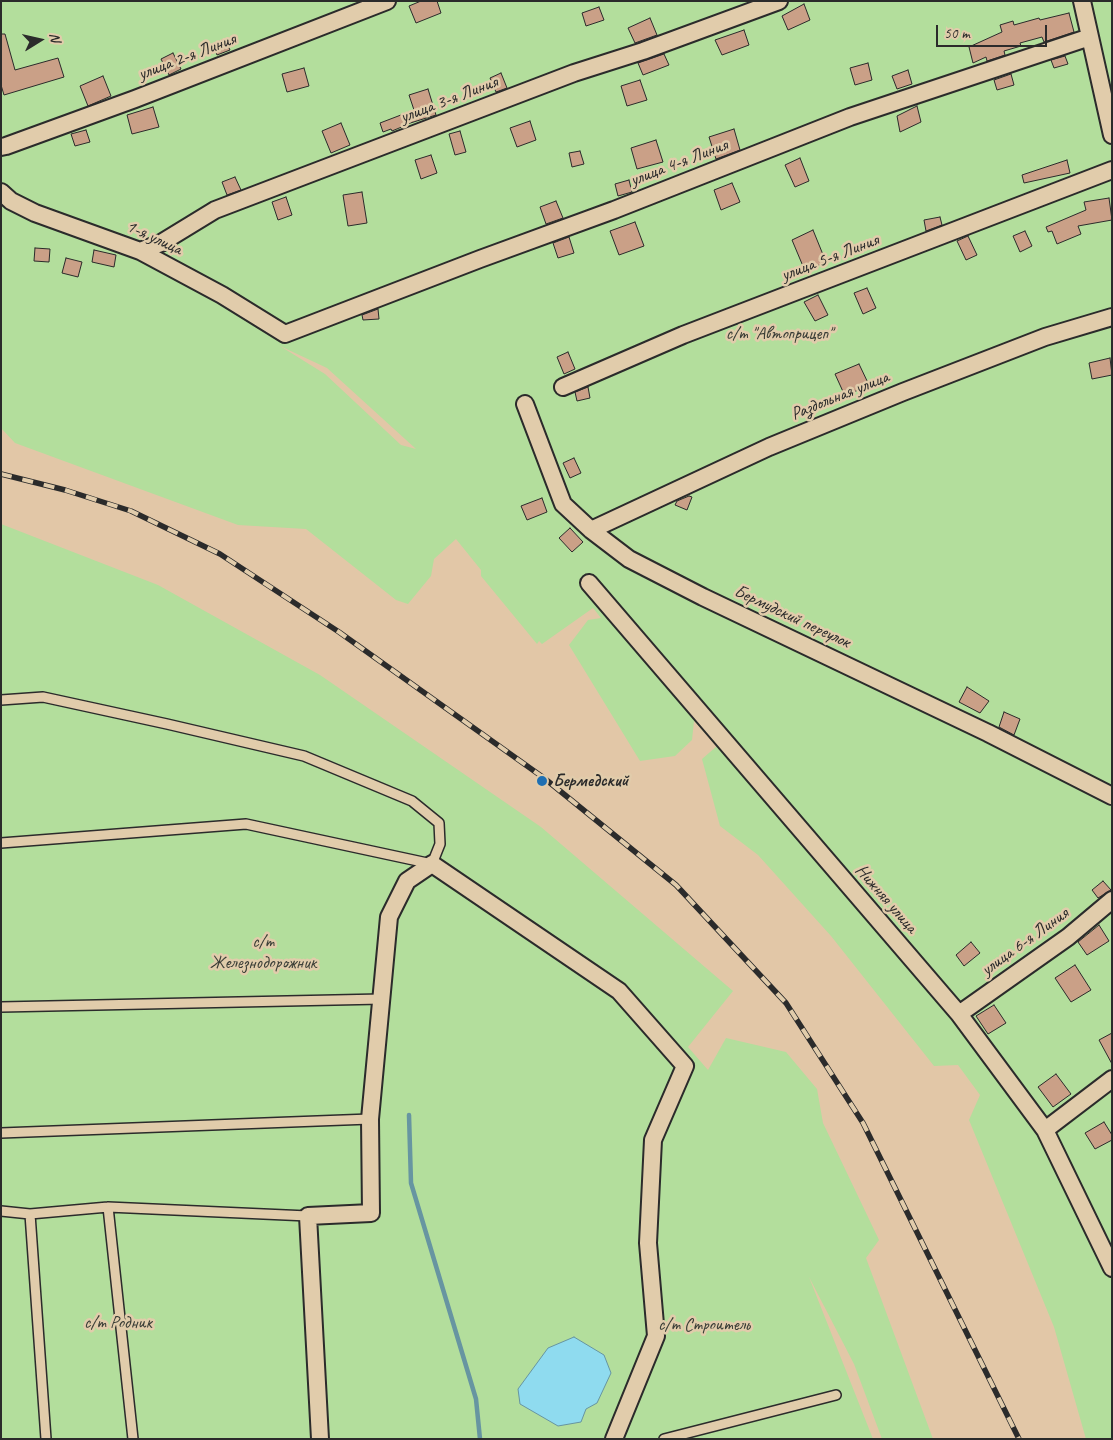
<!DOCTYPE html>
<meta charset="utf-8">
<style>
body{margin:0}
#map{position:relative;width:1113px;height:1440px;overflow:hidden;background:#e2c7a7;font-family:Caveat,sans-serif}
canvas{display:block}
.frame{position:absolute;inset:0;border:2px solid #2b2b2b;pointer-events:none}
.north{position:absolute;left:15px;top:15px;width:50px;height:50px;-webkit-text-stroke:4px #e1ccab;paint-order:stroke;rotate:80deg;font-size:14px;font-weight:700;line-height:20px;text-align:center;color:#2b2b2b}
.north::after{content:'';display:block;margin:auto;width:18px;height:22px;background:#2b2b2b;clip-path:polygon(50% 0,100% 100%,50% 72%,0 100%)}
.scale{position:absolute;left:936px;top:25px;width:111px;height:22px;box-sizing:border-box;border:2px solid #2b2b2b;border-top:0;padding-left:6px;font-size:15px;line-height:18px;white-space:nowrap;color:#2b2b2b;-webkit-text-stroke:4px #e1ccab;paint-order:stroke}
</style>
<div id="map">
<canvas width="1113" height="1440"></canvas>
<div class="frame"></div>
<div class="north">N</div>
<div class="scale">50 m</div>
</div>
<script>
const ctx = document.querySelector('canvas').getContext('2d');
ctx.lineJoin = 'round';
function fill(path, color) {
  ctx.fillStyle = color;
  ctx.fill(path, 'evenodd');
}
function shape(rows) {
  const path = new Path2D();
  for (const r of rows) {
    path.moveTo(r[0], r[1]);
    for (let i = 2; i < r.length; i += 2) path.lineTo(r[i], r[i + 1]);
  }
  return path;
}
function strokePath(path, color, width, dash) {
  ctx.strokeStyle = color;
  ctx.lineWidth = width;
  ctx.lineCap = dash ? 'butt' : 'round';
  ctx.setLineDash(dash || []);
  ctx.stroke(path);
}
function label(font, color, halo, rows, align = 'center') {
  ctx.font = font + ' Caveat,sans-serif';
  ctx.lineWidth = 5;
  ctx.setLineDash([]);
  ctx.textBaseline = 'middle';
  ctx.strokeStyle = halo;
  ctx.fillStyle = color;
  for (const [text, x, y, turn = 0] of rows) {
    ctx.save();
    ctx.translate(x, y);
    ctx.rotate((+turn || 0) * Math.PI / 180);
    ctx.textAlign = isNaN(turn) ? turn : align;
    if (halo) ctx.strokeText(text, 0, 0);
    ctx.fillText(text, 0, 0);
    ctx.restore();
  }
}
fill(shape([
 [1,1,1112,1,1112,1439,1086,1439,1054,1327,969,1120,980,1095,958,1065,934,1066,831,936,758,855,720,826,702,759,717,746,694,721,692,740,675,756,640,761,569,645,588,620,601,618,593,608,542,644,539,641,537,644,481,576,481,570,456,539,434,559,431,576,408,604,396,600,306,529,238,525,15,443,1,428],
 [280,346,327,368,416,449,401,445,325,374],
 [1,524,158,585,320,675,541,827,733,991,688,1047,708,1070,726,1038,786,1052,817,1089,823,1123,879,1240,866,1258,933,1439,882,1439,854,1364,809,1277,873,1439,1,1439]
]), '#b3de9c');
const water = shape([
 [574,1337,604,1355,611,1373,597,1403,586,1409,581,1422,558,1426,520,1404,518,1389,548,1348,574,1337]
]);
fill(water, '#8fdbef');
strokePath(water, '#6795a1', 1);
strokePath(shape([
 [409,1115,411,1183,476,1399,480,1439]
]), '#6795a1', 4.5);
const building = shape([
 [421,1,437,1,441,13,416,23,409,6,421,1],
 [804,4,810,20,788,30,782,16,804,4],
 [599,7,604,20,586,26,582,13,599,7],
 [1069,13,1074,32,1044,42,1042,37,1020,43,1021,46,1004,51,1005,55,987,61,986,57,973,63,969,47,1002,32,1000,25,1013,21,1014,25,1039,18,1040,20,1069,13],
 [650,18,657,35,635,43,628,28,650,18],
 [744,30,749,45,722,55,715,40,744,30],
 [1,34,5,34,15,70,58,58,64,77,4,95,1,85,1,34],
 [225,39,230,50,217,55,213,44,225,39],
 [173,53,181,69,169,75,161,59,173,53],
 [664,54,669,65,643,75,638,63,664,54],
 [1065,56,1068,64,1054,68,1051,60,1065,56],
 [868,63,872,80,855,85,850,68,868,63],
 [304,68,309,86,287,92,282,74,304,68],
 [908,70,912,84,897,89,892,76,908,70],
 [501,73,507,88,496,92,490,78,501,73],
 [1011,74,1014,85,997,90,994,80,1011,74],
 [103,76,111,96,88,106,80,86,103,76],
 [640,80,647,100,627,106,621,86,640,80],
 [428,89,436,115,404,125,404,126,392,131,391,129,383,132,380,123,414,110,409,95,428,89],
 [917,106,921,122,900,132,897,116,917,106],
 [153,107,159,127,132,134,127,115,153,107],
 [530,121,536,140,517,147,510,128,530,121],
 [341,123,350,145,331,153,322,131,341,123],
 [734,129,740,150,716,159,709,137,734,129],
 [86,130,90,142,75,146,71,134,86,130],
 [460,131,466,152,455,155,449,134,460,131],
 [656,140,663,162,637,169,631,148,656,140],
 [580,151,584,164,572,167,569,153,580,151],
 [431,155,437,173,421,179,415,160,431,155],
 [800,158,809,181,795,187,785,165,800,158],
 [1067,160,1070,173,1024,183,1022,175,1067,160],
 [235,177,241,190,227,195,222,182,235,177],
 [629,180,632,192,618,196,615,184,629,180],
 [732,183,740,202,721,210,714,190,732,183],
 [362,192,367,223,348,226,343,195,362,192],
 [286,197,292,215,278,220,272,202,286,197],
 [1109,198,1112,220,1078,226,1081,234,1057,244,1052,231,1048,232,1046,227,1086,210,1084,202,1109,198],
 [556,201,563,218,546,224,540,207,556,201],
 [940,217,942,225,926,231,924,220,940,217],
 [635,222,644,246,619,255,610,231,635,222],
 [813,230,826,262,805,271,792,240,813,230],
 [1025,231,1032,246,1020,252,1013,236,1025,231],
 [968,236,977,255,966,260,957,241,968,236],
 [569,237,574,253,558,258,553,243,569,237],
 [35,248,50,249,49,262,34,261,35,248],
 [94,250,116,255,114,267,92,262,94,250],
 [66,258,82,262,78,277,62,273,66,258],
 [867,288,876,308,863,314,854,293,867,288],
 [818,295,828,315,815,321,804,302,818,295],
 [378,309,379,319,363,320,362,315,378,309],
 [568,352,575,369,564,374,557,357,568,352],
 [1110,358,1112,375,1092,379,1089,363,1110,358],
 [859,364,869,385,845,396,835,374,859,364],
 [588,387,590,398,577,401,575,392,588,387],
 [574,458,581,473,570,478,563,463,574,458],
 [689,496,692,497,687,510,675,505,677,501,689,496],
 [542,498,547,512,527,520,521,506,542,498],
 [570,528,583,542,572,552,559,538,570,528],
 [967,687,989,701,980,713,959,702,967,687],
 [1004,712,1020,719,1014,735,999,727,1004,712],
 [1103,881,1111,890,1098,898,1092,890,1103,881],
 [1099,925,1109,941,1087,955,1078,942,1099,925],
 [971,942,980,953,964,966,956,955,971,942],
 [1075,965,1091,990,1071,1002,1055,978,1075,965],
 [994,1005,1006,1023,988,1034,976,1016,994,1005],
 [1112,1033,1112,1064,1099,1040,1112,1033],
 [1056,1074,1071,1094,1053,1107,1038,1087,1056,1074],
 [1104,1122,1112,1135,1112,1140,1095,1149,1085,1133,1104,1122]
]);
fill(building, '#caa087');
strokePath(building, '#2b2b2b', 1);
const service = shape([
 [1,700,43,697,167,724,304,756,412,801,439,823,440,844,432,864,246,824,1,843],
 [1,1007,382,999],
 [1,1133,370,1119],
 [108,1207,133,1439],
 [1,1211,30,1214,108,1207,308,1216],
 [30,1214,46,1439],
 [664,1439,836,1395]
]);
const minor = shape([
 [1082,1,1112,135],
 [1,147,6,146,135,99,387,1],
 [1,192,11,201,35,213,140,251,222,295,285,334,480,259,614,210,850,117,1090,37],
 [140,251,161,243,215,210,574,73,643,51,779,1],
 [563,387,683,335,1112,170],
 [525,404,563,504,591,530,629,559,703,597,988,733,1112,796],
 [591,530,769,447,903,392,1045,337,1112,317],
 [589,583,959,1014,1045,1130,1112,1268],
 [959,1014,1068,937,1112,900],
 [1045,1130,1112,1079],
 [320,1439,308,1216,371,1213,370,1119,389,917,407,881,432,864,619,991,685,1066,653,1140,648,1243,656,1336,614,1439]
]);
strokePath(service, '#2b2b2b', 12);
strokePath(minor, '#2b2b2b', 20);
strokePath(service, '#e1ccab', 9);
strokePath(minor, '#e1ccab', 16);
const rail = shape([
 [1,474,65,490,131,511,220,554,339,632,544,778,676,885,786,1003,863,1123,1019,1439]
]);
strokePath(rail, '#2b2b2b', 5.5);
strokePath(rail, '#e1ccab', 4, [11]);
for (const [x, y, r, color] of [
 [542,781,6,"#1f6fb2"]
]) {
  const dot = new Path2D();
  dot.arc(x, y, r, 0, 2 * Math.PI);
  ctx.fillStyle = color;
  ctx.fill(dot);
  strokePath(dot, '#e1ccab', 2);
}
label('18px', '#2b2b2b', '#e1ccab', [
 ["улица 2-я Линия",187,57,-21],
 ["улица 3-я Линия",449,100,-21],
 ["улица 4-я Линия",679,163,-21],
 ["1-я улица",154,238,25],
 ["улица 5-я Линия",830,258,-21],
 ["Раздольная улица",840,396,-22],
 ["Бермудский переулок",792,617,25],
 ["Нижняя улица",886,899,49],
 ["улица 6-я Линия",1025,942,-36]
]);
label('18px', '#393d36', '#e1ccab', [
 ["с/т \"Автоприцеп\"",779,334],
 ["с/т",263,942],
 ["Железнодорожник",263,963],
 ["с/т Родник",118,1323],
 ["с/т Строитель",704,1325]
]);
label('bold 18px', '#2b2b2b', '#e1ccab', [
 ["Бермедский",553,781]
], 'left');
</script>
